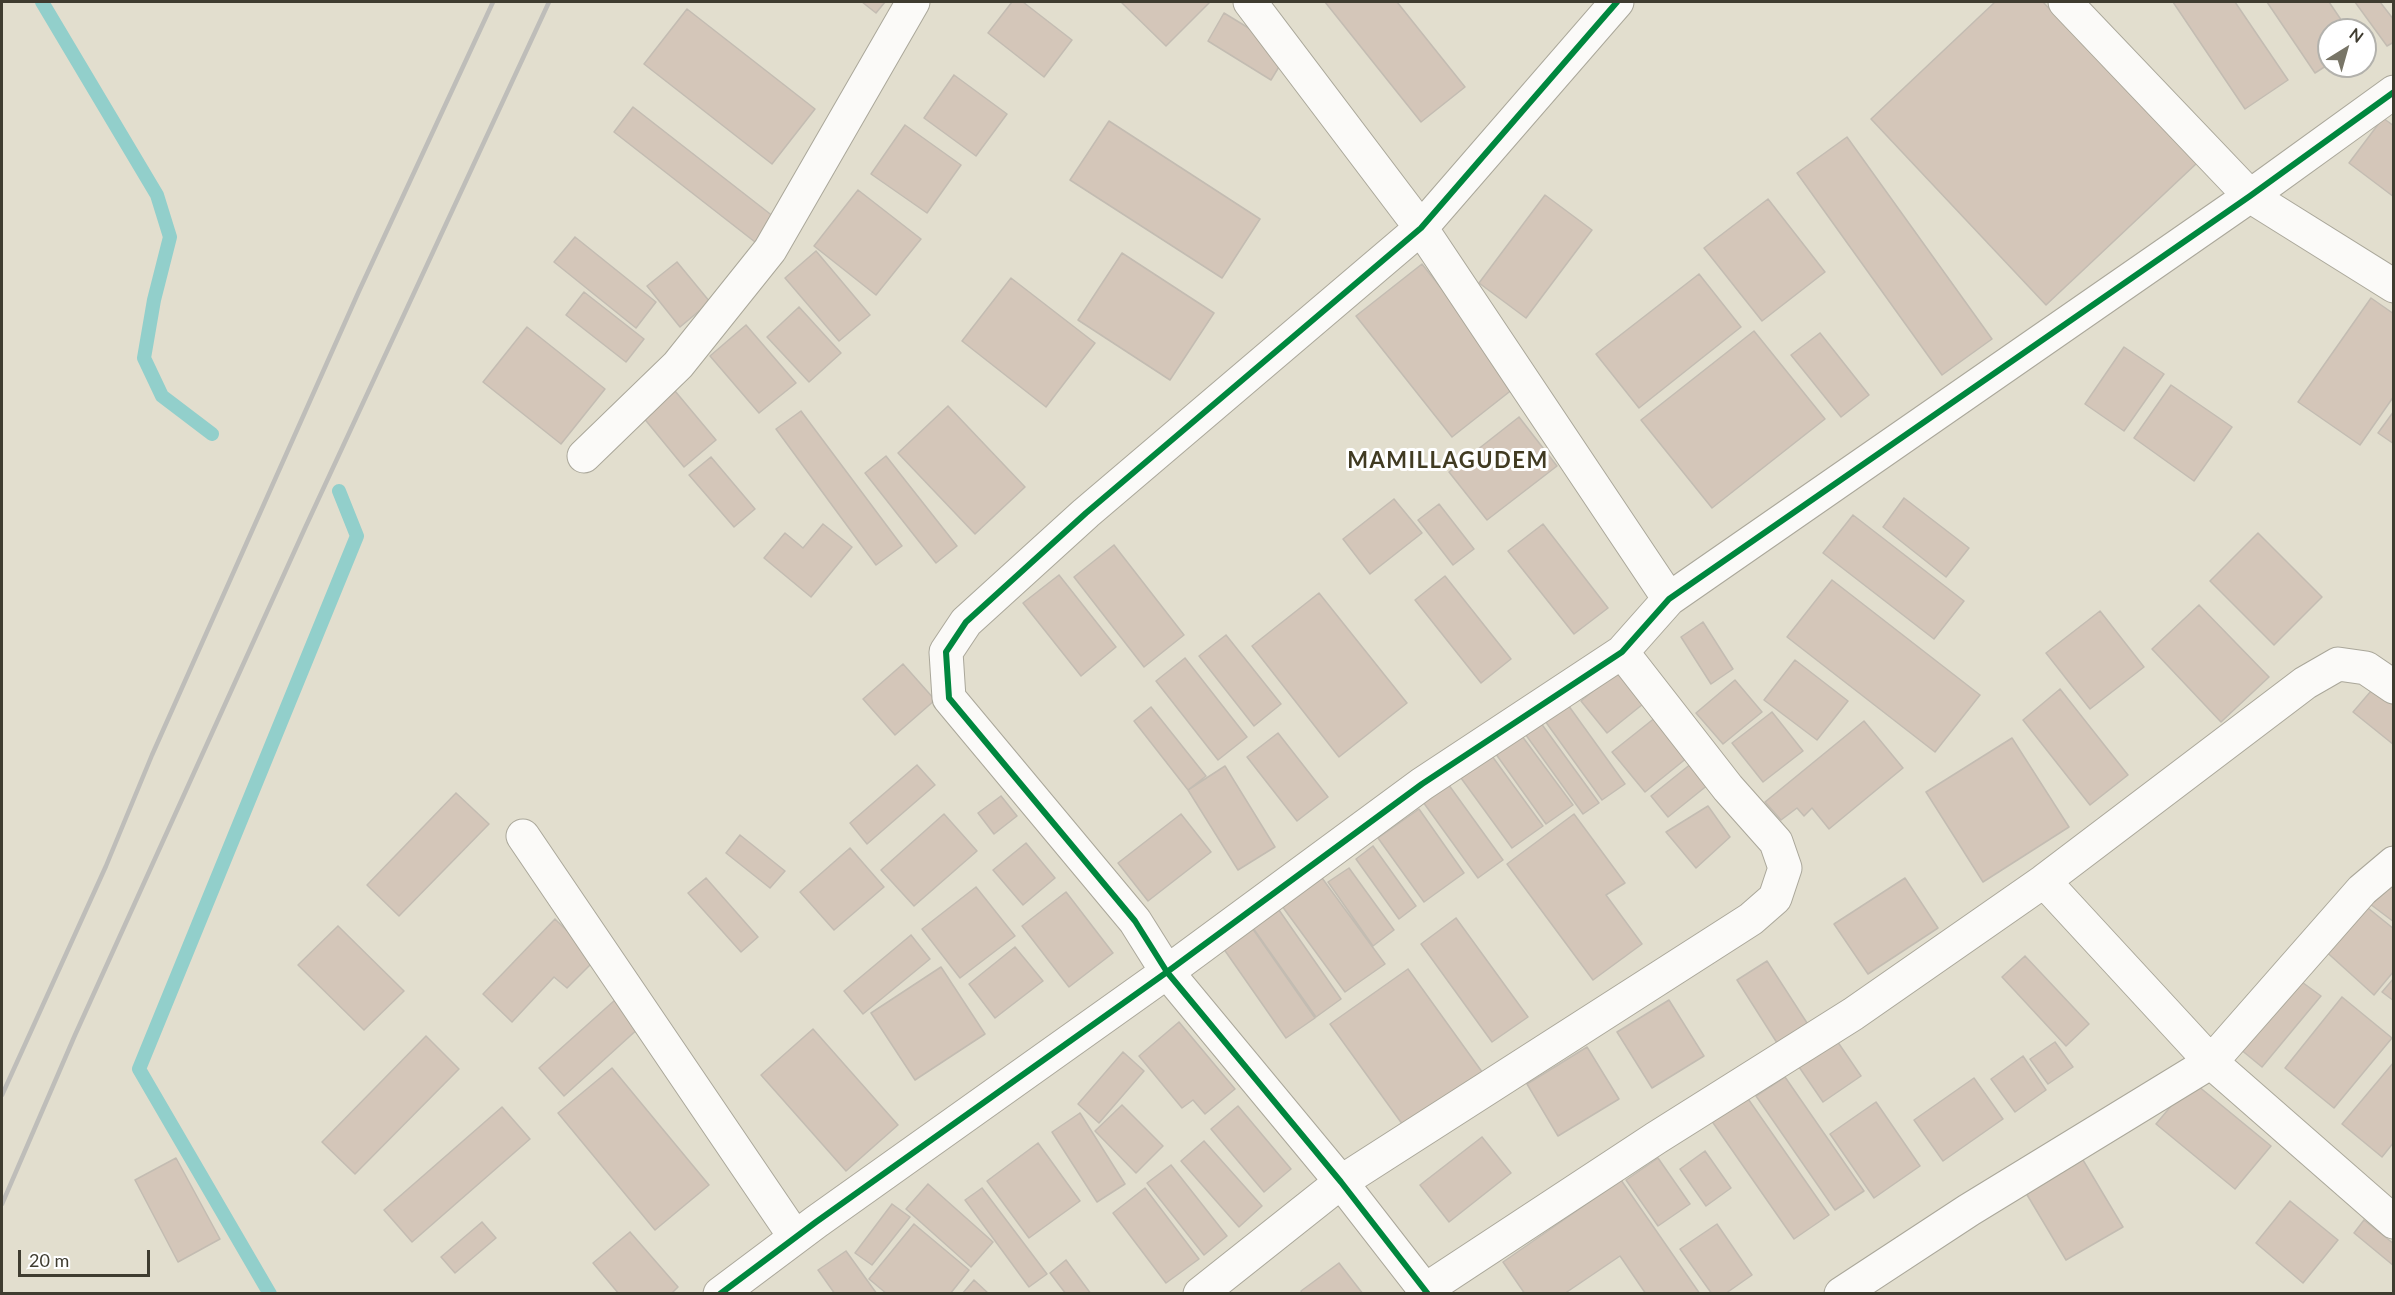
<!DOCTYPE html>
<style>
body{margin:0}
#map{position:relative;width:2395px;height:1295px;overflow:hidden;background:#e2dece;font-family:Lato,sans-serif}
canvas{display:block}
.frame{position:absolute;inset:0;border:3px solid #3f3c30;pointer-events:none}
.north{position:absolute;left:2317px;top:18px;width:60px;height:60px;box-sizing:border-box;background:#fff;border:2px solid #b2b1ac;border-radius:50%;rotate:37deg;font-size:16px;font-weight:700;line-height:24px;text-align:center;color:#3f3c30}
.north::after{content:'';display:block;margin:auto;width:21px;height:27px;background:#787567;clip-path:polygon(50% 0,100% 100%,50% 72%,0 100%)}
.scale{position:absolute;left:18px;top:1250px;width:132px;height:27px;box-sizing:border-box;border:3px solid #3f3c30;border-top:0;padding-left:8px;font-size:18px;line-height:21px;white-space:nowrap;color:#3f3c30;-webkit-text-stroke:4px #fff;paint-order:stroke}
</style>
<div id="map">
<canvas width="2395" height="1295"></canvas>
<div class="frame"></div>
<div class="north">N</div>
<div class="scale">20 m</div>
</div>
<script>
const ctx = document.querySelector('canvas').getContext('2d');
ctx.lineJoin = 'round';
function shape(rows) {
  const path = new Path2D();
  for (const r of rows) {
    path.moveTo(r[0], r[1]);
    for (let i = 2; i < r.length; i += 2) path.lineTo(r[i], r[i + 1]);
  }
  return path;
}
function strokePath(path, color, width, dash) {
  ctx.strokeStyle = color;
  ctx.lineWidth = width;
  ctx.lineCap = dash ? 'butt' : 'round';
  ctx.setLineDash(dash || []);
  ctx.stroke(path);
}
function fill(path, color) {
  ctx.fillStyle = color;
  ctx.fill(path, 'evenodd');
}
function label(font, color, halo, rows, align = 'center') {
  ctx.font = font + ' Lato,sans-serif';
  ctx.lineWidth = 6;
  ctx.setLineDash([]);
  ctx.textBaseline = 'middle';
  ctx.strokeStyle = halo;
  ctx.fillStyle = color;
  for (const [text, x, y, turn = 0] of rows) {
    ctx.save();
    ctx.translate(x, y);
    ctx.rotate((+turn || 0) * Math.PI / 180);
    ctx.textAlign = isNaN(turn) ? turn : align;
    if (halo) ctx.strokeText(text, 0, 0);
    ctx.fillText(text, 0, 0);
    ctx.restore();
  }
}
strokePath(shape([
 [42,2,157,195,170,237,154,300,144,358,162,396,212,434],
 [270,1294,139,1069,357,536,339,491]
]), '#92cfcb', 14);
const building = shape([
 [862,2,885,2,876,13,862,2],
 [1012,2,1023,2,1072,40,1044,77,988,33,1012,2],
 [1121,2,1210,2,1166,46,1121,2],
 [1325,2,1397,2,1465,87,1421,122,1325,2],
 [1995,2,2043,2,2197,163,2046,305,1871,119,1995,2],
 [2173,2,2235,2,2288,80,2245,109,2173,2],
 [2267,2,2329,2,2348,30,2329,30,2329,64,2315,73,2267,2],
 [2355,2,2380,2,2394,20,2394,42,2387,46,2355,2],
 [687,9,815,109,772,164,644,64,687,9],
 [1224,13,1288,52,1271,80,1208,41,1224,13],
 [954,75,1007,114,976,156,924,118,954,75],
 [633,107,774,217,755,242,614,132,633,107],
 [2383,118,2394,126,2394,197,2349,163,2383,118],
 [1109,121,1260,219,1222,278,1070,180,1109,121],
 [905,125,961,165,927,213,871,174,905,125],
 [1847,137,1992,339,1942,375,1797,173,1847,137],
 [858,190,921,239,876,295,814,246,858,190],
 [1545,195,1592,230,1526,318,1479,283,1545,195],
 [1768,199,1825,272,1762,321,1704,248,1768,199],
 [575,237,656,302,636,328,554,262,575,237],
 [816,251,870,315,839,341,785,278,816,251],
 [1122,253,1214,313,1170,380,1078,320,1122,253],
 [677,262,710,302,680,327,647,286,677,262],
 [1422,264,1518,385,1452,437,1356,316,1422,264],
 [1699,274,1741,327,1639,408,1596,354,1699,274],
 [1011,278,1095,343,1046,407,962,341,1011,278],
 [584,292,644,339,626,362,566,315,584,292],
 [2371,298,2394,314,2394,396,2360,445,2298,402,2371,298],
 [799,307,841,353,809,382,767,337,799,307],
 [746,325,796,383,759,413,710,356,746,325],
 [527,327,605,389,561,444,483,382,527,327],
 [1754,331,1825,419,1712,508,1641,420,1754,331],
 [1820,333,1869,395,1841,417,1791,355,1820,333],
 [2124,347,2164,374,2124,431,2085,404,2124,347],
 [670,385,716,440,684,467,638,411,670,385],
 [2171,385,2232,427,2194,481,2134,438,2171,385],
 [948,406,1025,487,975,534,898,453,948,406],
 [801,411,902,546,876,565,776,429,801,411],
 [2394,411,2394,444,2378,433,2394,411],
 [1519,417,1557,466,1487,520,1449,472,1519,417],
 [886,456,957,546,936,563,865,473,886,456],
 [711,457,755,509,734,527,689,475,711,457],
 [1904,498,1969,548,1946,577,1883,527,1904,498],
 [1394,499,1422,533,1370,574,1343,539,1394,499],
 [1439,504,1474,549,1453,565,1418,520,1439,504],
 [1853,515,1964,601,1934,639,1823,553,1853,515],
 [823,524,852,547,811,597,764,558,785,533,803,548,823,524],
 [1543,524,1608,608,1574,634,1508,551,1543,524],
 [2258,533,2322,597,2274,645,2210,581,2258,533],
 [1114,545,1184,635,1144,667,1074,577,1114,545],
 [1059,575,1116,647,1081,676,1023,603,1059,575],
 [1445,576,1511,659,1481,683,1415,600,1445,576],
 [1832,580,1980,695,1935,752,1787,637,1832,580],
 [1319,593,1407,703,1339,757,1252,646,1319,593],
 [2199,605,2269,677,2221,722,2152,649,2199,605],
 [2100,611,2144,667,2090,709,2046,653,2100,611],
 [1703,622,1733,669,1711,684,1681,637,1703,622],
 [1226,635,1281,704,1254,726,1199,656,1226,635],
 [1185,658,1247,737,1218,760,1156,681,1185,658],
 [1795,660,1848,701,1817,740,1764,700,1795,660],
 [903,664,935,700,895,735,863,699,903,664],
 [1621,668,1648,700,1607,733,1581,701,1621,668],
 [1735,680,1762,712,1723,744,1696,713,1735,680],
 [2377,684,2394,696,2394,745,2353,712,2377,684],
 [2060,689,2128,775,2090,805,2023,720,2060,689],
 [1563,698,1625,784,1602,800,1540,714,1563,698],
 [1151,707,1206,776,1188,790,1134,721,1151,707],
 [1772,712,1803,751,1763,782,1732,743,1772,712],
 [1656,717,1688,757,1645,792,1612,752,1656,717],
 [1538,719,1599,803,1583,814,1523,731,1538,719],
 [1864,721,1903,768,1829,829,1812,808,1804,816,1797,808,1781,820,1765,802,1864,721],
 [1519,732,1573,805,1546,824,1493,750,1519,732],
 [1278,733,1328,797,1297,821,1247,757,1278,733],
 [2012,738,2069,827,1983,882,1926,792,2012,738],
 [1492,756,1543,826,1512,848,1461,778,1492,756],
 [1697,759,1714,780,1668,817,1651,796,1697,759],
 [917,765,935,785,867,844,850,823,917,765],
 [1225,766,1275,847,1238,870,1188,790,1225,766],
 [1443,777,1503,860,1478,878,1418,795,1443,777],
 [456,793,489,824,399,916,367,885,456,793],
 [1001,796,1017,816,994,834,978,813,1001,796],
 [1708,806,1730,837,1696,868,1666,832,1708,806],
 [1419,809,1464,873,1424,902,1378,838,1419,809],
 [944,814,977,851,914,906,881,870,944,814],
 [1181,814,1211,852,1148,901,1118,863,1181,814],
 [1574,814,1625,883,1606,895,1642,944,1593,980,1507,864,1574,814],
 [740,835,785,871,770,888,726,853,740,835],
 [1026,843,1055,878,1023,905,993,870,1026,843],
 [1373,846,1416,906,1399,919,1356,859,1373,846],
 [850,848,884,887,834,930,800,892,850,848],
 [1349,868,1394,930,1373,946,1328,882,1349,868],
 [2394,875,2394,922,2366,901,2394,875],
 [706,878,758,937,741,952,688,893,706,878],
 [1322,878,1385,964,1345,992,1282,906,1322,878],
 [1905,878,1938,928,1868,974,1834,924,1905,878],
 [976,887,1015,936,960,978,922,929,976,887],
 [1066,892,1113,953,1069,987,1022,926,1066,892],
 [2363,904,2394,929,2394,971,2374,995,2321,947,2363,904],
 [1279,910,1341,999,1316,1017,1253,928,1279,910],
 [1456,918,1528,1017,1492,1042,1421,944,1456,918],
 [555,919,596,959,567,988,554,977,512,1022,483,994,555,919],
 [1250,925,1315,1018,1286,1038,1221,945,1250,925],
 [338,926,404,991,364,1030,298,965,338,926],
 [911,935,930,959,863,1014,844,991,911,935],
 [1015,947,1043,981,995,1018,969,984,1015,947],
 [2025,956,2089,1024,2066,1046,2002,977,2025,956],
 [1767,961,1809,1026,1779,1046,1737,980,1767,961],
 [941,967,985,1034,915,1080,871,1013,941,967],
 [1408,969,1485,1076,1408,1132,1330,1024,1408,969],
 [2295,977,2321,996,2262,1067,2234,1044,2295,977],
 [2394,978,2394,1001,2382,992,2394,978],
 [2342,997,2392,1038,2334,1108,2285,1068,2342,997],
 [615,1000,640,1027,564,1096,539,1068,615,1000],
 [1669,1000,1704,1056,1652,1088,1617,1032,1669,1000],
 [1179,1022,1235,1089,1205,1114,1193,1100,1182,1108,1139,1056,1179,1022],
 [813,1029,898,1125,846,1171,761,1075,813,1029],
 [426,1036,459,1069,355,1174,322,1142,426,1036],
 [1835,1038,1861,1076,1823,1102,1797,1064,1835,1038],
 [2055,1042,2073,1067,2048,1084,2030,1059,2055,1042],
 [1587,1047,1619,1099,1558,1136,1527,1084,1587,1047],
 [1123,1052,1144,1071,1099,1123,1078,1104,1123,1052],
 [2023,1056,2046,1090,2015,1112,1991,1079,2023,1056],
 [2394,1062,2394,1142,2382,1157,2342,1124,2394,1062],
 [612,1068,709,1185,655,1230,558,1113,612,1068],
 [1785,1077,1864,1191,1835,1210,1756,1096,1785,1077],
 [1974,1078,2003,1119,1943,1161,1914,1120,1974,1078],
 [2192,1081,2271,1146,2235,1189,2156,1124,2192,1081],
 [1744,1093,1829,1215,1794,1239,1709,1117,1744,1093],
 [1876,1102,1920,1166,1874,1198,1830,1134,1876,1102],
 [1122,1105,1163,1146,1136,1173,1095,1131,1122,1105],
 [1238,1106,1291,1169,1264,1192,1211,1129,1238,1106],
 [502,1107,530,1139,412,1242,384,1210,502,1107],
 [1080,1113,1125,1184,1097,1202,1052,1132,1080,1113],
 [1482,1137,1511,1173,1449,1222,1420,1185,1482,1137],
 [1204,1141,1262,1206,1239,1227,1181,1161,1204,1141],
 [1038,1143,1080,1201,1029,1238,987,1181,1038,1143],
 [2077,1150,2123,1227,2066,1260,2020,1183,2077,1150],
 [1705,1151,1731,1188,1706,1206,1680,1169,1705,1151],
 [176,1158,220,1239,178,1262,135,1180,176,1158],
 [1658,1158,1690,1204,1658,1226,1626,1180,1658,1158],
 [1171,1165,1227,1236,1204,1255,1147,1183,1171,1165],
 [1621,1180,1700,1294,1646,1294,1620,1256,1564,1294,1525,1294,1503,1262,1621,1180],
 [928,1184,993,1242,971,1267,906,1209,928,1184],
 [982,1188,1047,1274,1029,1287,965,1200,982,1188],
 [1145,1188,1199,1259,1166,1283,1113,1213,1145,1188],
 [2290,1201,2338,1240,2303,1283,2256,1243,2290,1201],
 [892,1204,910,1217,872,1265,855,1253,892,1204],
 [2364,1220,2394,1244,2394,1266,2354,1233,2364,1220],
 [482,1222,496,1238,455,1273,441,1257,482,1222],
 [914,1224,969,1270,950,1294,887,1294,869,1279,914,1224],
 [1717,1224,1752,1275,1725,1294,1712,1294,1680,1249,1717,1224],
 [630,1232,678,1287,671,1294,619,1294,593,1263,630,1232],
 [846,1251,877,1294,835,1294,818,1270,846,1251],
 [1066,1260,1091,1294,1066,1294,1050,1273,1066,1260],
 [1339,1263,1363,1294,1302,1294,1301,1291,1339,1263],
 [974,1280,989,1294,962,1294,974,1280]
]);
fill(building, '#d4c6b9');
strokePath(building, '#c3bcb2', 1.5);
const minor = shape([
 [1250,2,1421,228,1669,599],
 [2065,2,2250,196,2394,286],
 [584,456,678,365,770,250,913,2],
 [523,836,795,1237],
 [2044,881,2211,1062,2394,1222],
 [1425,1290,1656,1138,1853,1014,2044,881,2305,683,2338,664,2366,668,2394,687],
 [720,1294,816,1222,1167,972,1422,784,1622,652,1669,599,2250,196,2394,92],
 [1200,1294,1341,1182,1751,919,1775,898,1785,868,1776,842,1728,788,1622,652],
 [1428,1294,1341,1182,1167,972,1135,921,949,698,946,652,966,622,1086,513,1421,228,1617,2],
 [1841,1294,1969,1210,2211,1062,2362,890,2394,863]
]);
strokePath(minor, '#aaa79a', 35);
strokePath(minor, '#fbfaf8', 33);
strokePath(shape([
 [2,1095,106,866,152,755,359,291,493,2],
 [2,1204,75,1035,305,528,549,2]
]), '#bebdb9', 4.5);
strokePath(shape([
 [720,1294,816,1222,1167,972,1422,784,1622,652,1669,599,2250,196,2394,92],
 [1428,1294,1341,1182,1167,972,1135,921,949,698,946,652,966,622,1086,513,1421,228,1617,2]
]), '#00873e', 6);
ctx.letterSpacing = '1.5px';
label('bold 22px', '#413b22', '#fff', [
 ["MAMILLAGUDEM",1448,461]
]);
ctx.letterSpacing = '0px';
</script>
